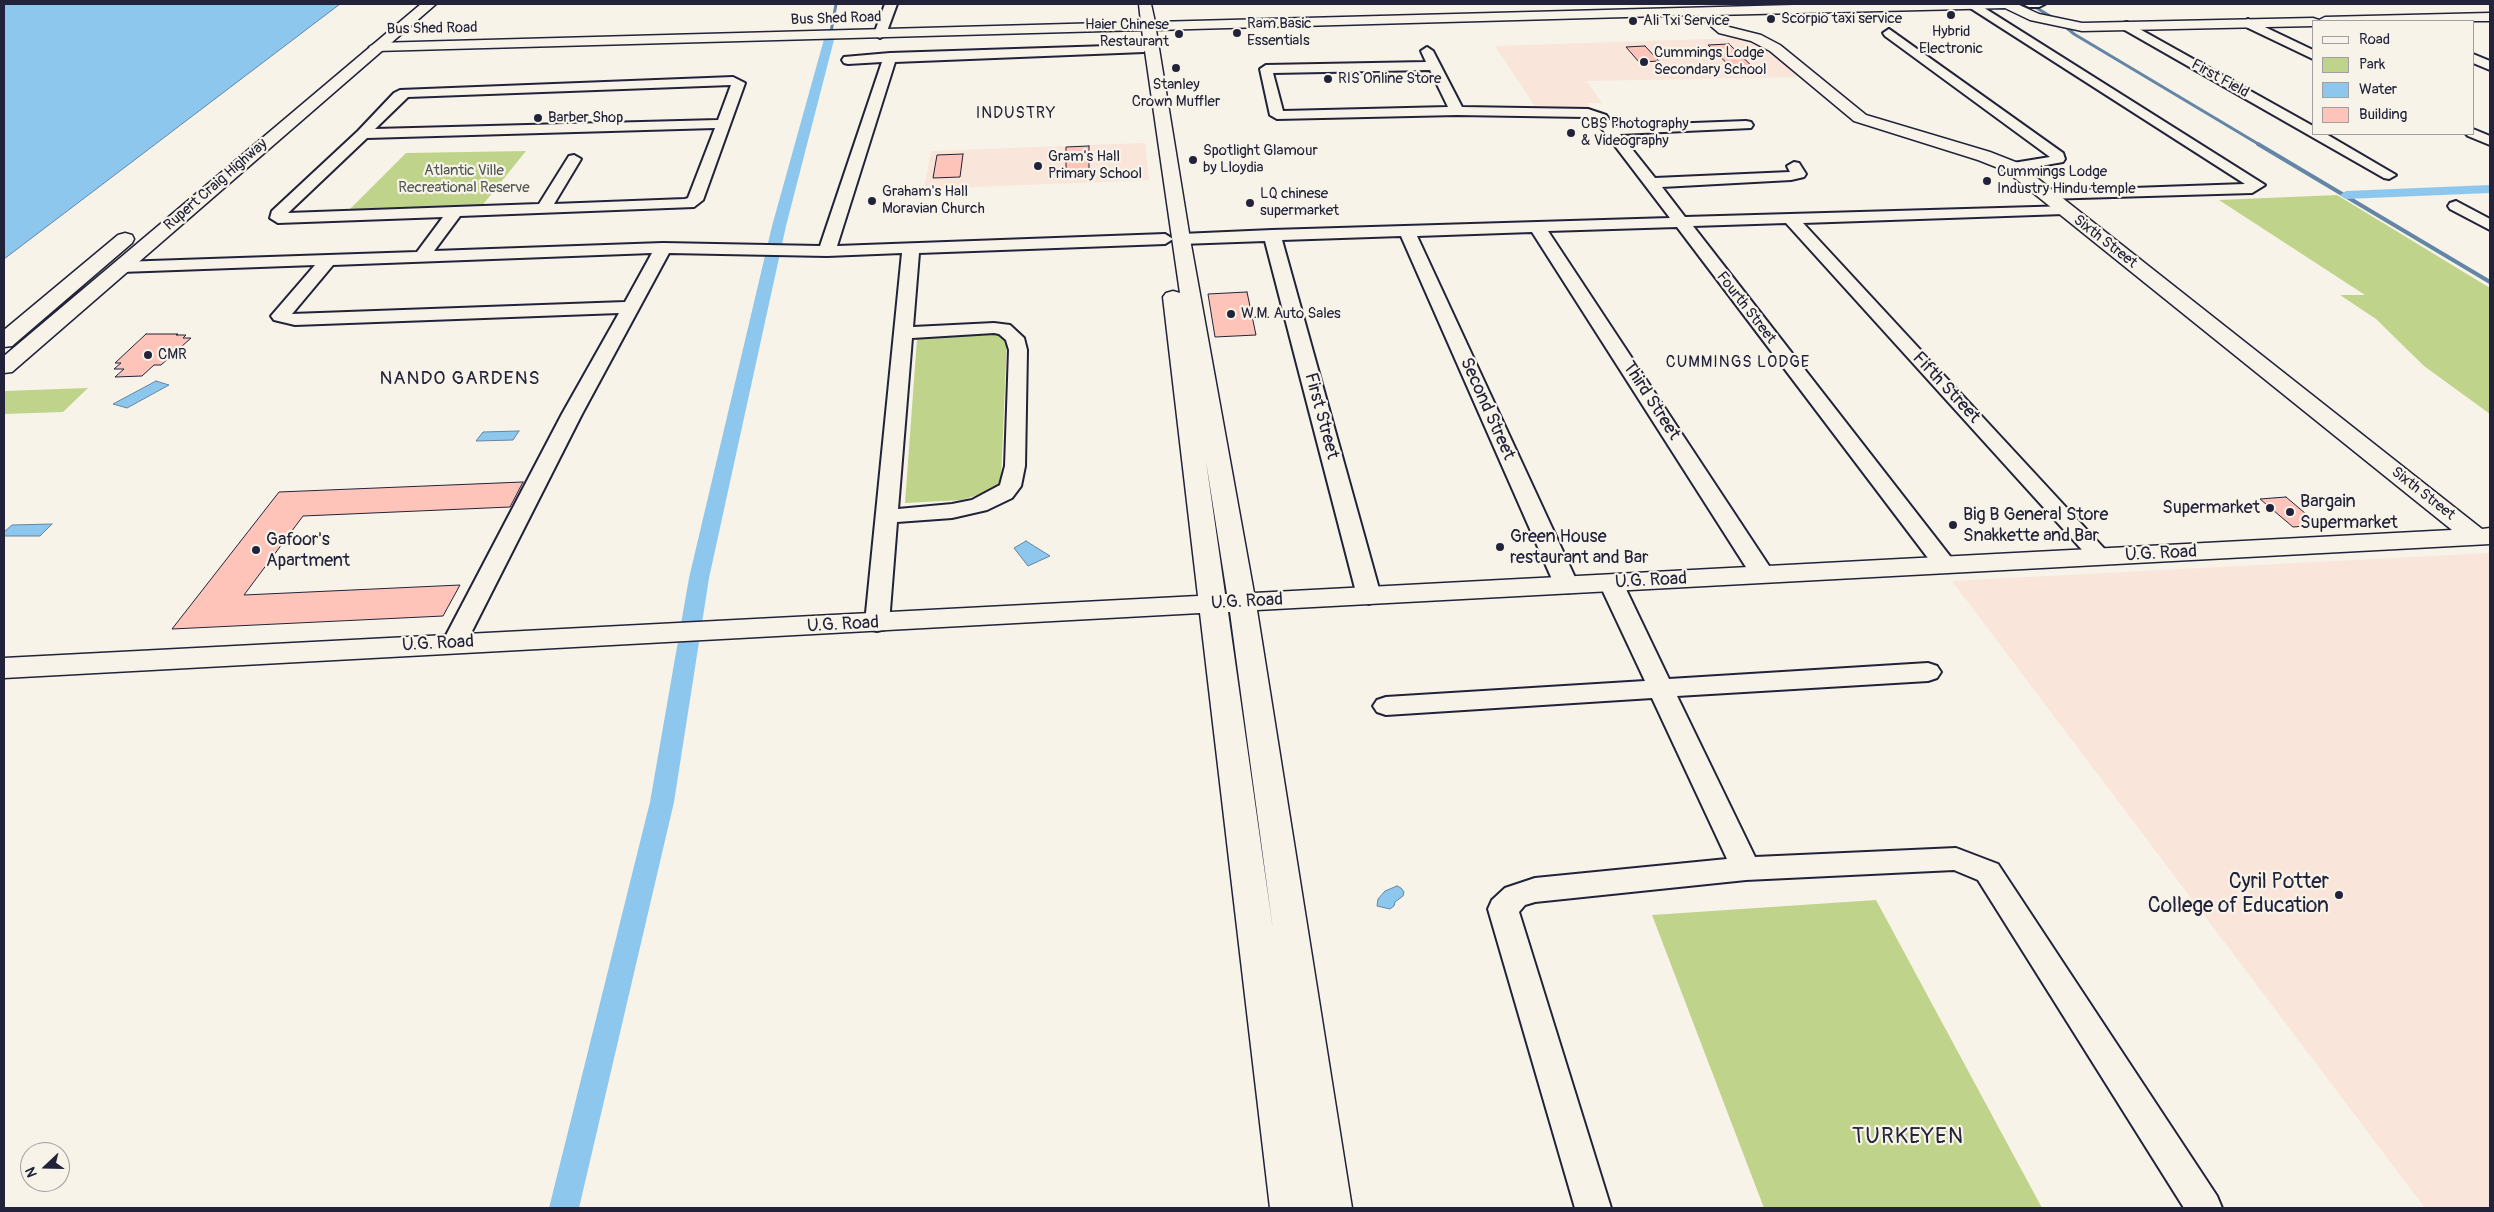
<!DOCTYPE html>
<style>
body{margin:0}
#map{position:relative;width:2494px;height:1212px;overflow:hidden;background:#f7f3e8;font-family:Pangolin,sans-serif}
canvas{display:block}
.frame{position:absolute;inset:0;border:5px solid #22223b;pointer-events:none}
.legend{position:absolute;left:2312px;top:20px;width:162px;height:115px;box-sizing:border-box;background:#f7f3e8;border:1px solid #a29fa3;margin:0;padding:6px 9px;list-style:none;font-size:15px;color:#22223b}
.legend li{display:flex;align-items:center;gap:10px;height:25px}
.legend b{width:25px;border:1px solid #a29fa3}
.north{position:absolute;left:20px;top:1142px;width:50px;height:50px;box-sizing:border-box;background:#f7f3e8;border:1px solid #a29fa3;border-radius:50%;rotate:249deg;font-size:14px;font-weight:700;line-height:20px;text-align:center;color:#22223b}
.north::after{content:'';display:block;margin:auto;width:18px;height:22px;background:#22223b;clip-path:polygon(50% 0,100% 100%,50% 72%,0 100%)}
</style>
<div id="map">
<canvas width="2494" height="1212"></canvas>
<div class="frame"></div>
<ul class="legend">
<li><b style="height:6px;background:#f7f3e8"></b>Road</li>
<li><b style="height:14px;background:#bfd48a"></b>Park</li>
<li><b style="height:14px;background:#8ec7ed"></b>Water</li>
<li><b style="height:14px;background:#ffc4b9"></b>Building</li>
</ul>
<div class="north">N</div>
</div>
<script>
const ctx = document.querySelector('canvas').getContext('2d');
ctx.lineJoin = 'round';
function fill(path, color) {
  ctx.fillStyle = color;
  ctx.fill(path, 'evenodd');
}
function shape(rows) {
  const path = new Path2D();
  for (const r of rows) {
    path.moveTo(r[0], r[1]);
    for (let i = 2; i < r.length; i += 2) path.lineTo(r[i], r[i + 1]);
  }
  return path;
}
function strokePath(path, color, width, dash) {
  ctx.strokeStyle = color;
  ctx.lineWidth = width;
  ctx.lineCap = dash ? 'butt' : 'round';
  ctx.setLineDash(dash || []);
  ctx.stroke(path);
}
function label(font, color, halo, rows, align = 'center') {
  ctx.font = font + ' Pangolin,sans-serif';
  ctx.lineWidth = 4.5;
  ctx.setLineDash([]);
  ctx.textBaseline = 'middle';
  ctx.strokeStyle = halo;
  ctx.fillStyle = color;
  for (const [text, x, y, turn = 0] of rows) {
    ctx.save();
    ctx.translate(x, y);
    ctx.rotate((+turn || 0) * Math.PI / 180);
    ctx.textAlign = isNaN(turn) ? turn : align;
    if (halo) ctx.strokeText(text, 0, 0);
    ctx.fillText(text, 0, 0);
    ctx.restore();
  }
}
fill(shape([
 [1738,38,1767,47,1798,77,1587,81,1602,103,1587,103,1589,107,1537,109,1495,46],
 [1145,143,1149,180,924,189,931,151],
 [2490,553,2490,1208,2425,1208,1952,581]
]), '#f9e5da');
fill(shape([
 [526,151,481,207,349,210,406,153],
 [2337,195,2490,288,2490,414,2424,366,2376,319,2340,295,2365,295,2219,200],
 [994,333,1007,338,1001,481,990,491,962,500,905,503,917,339],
 [88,388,63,412,4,414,4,391],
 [1876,900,2042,1208,1764,1208,1652,915]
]), '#bfd48a');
const water = shape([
 [4,4,340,4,4,259,4,4],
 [156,381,169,385,127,408,113,404,156,381],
 [519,431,513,440,476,441,483,432,519,431],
 [52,524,40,536,4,536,4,532,12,525,52,524],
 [1026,541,1050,556,1028,566,1014,548,1026,541],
 [1397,886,1401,888,1404,892,1403,896,1395,902,1394,906,1390,909,1377,906,1378,899,1385,891,1397,886]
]);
fill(water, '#8ec7ed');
strokePath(water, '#6385a6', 1);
strokePath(shape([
 [2030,4,2060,22,2074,34,2260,145],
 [831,32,836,4]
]), '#6385a6', 3);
strokePath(shape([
 [2258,144,2490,282]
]), '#6385a6', 4);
fill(shape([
 [831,29,836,32,786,226,709,578,674,802,579,1208,549,1208,650,802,689,578,772,226,826,32,831,29],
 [2490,185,2490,193,2346,199,2340,195,2346,191,2490,185]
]), '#8ec7ed');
const building = shape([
 [1729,44,1759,73,1738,74,1708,45,1729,44],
 [1645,46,1659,61,1639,62,1626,47,1645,46],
 [1089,146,1089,172,1066,173,1066,147,1089,146],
 [963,154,960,177,933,178,937,155,963,154],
 [1247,292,1256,335,1215,337,1208,294,1247,292],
 [146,334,178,334,176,335,186,335,183,338,191,338,161,365,154,365,142,376,115,377,124,369,114,369,121,363,115,363,146,334],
 [523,482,510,507,303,516,244,595,460,585,443,616,172,629,279,492,523,482],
 [2286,497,2319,525,2293,527,2260,499,2286,497]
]);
fill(building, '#ffc4b9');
strokePath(building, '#22223b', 1);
const street = shape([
 [885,4,897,4,886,34,880,38,874,34,885,4],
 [1964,4,1978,4,2265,185,2252,193,2044,199,2041,196,2044,193,2049,191,2245,184,1964,4],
 [2001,4,2014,4,2008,7,2001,4],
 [2023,4,2045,4,2039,7,2029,7,2023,4],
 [2248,19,2313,50,2313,59,2244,26,2242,23,2248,19],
 [2127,22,2313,126,2313,134,2326,134,2396,175,2389,179,2384,178,2123,29,2123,23,2127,22],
 [1889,29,2063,153,2065,159,2063,162,2012,171,2007,170,2005,167,2007,164,2050,157,1885,36,1883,33,1889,29],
 [1140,45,1146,49,1144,52,895,62,837,246,1165,234,1173,239,1181,234,1272,230,1670,218,1596,121,1586,117,1457,115,1277,119,1270,115,1260,69,1266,65,1426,62,1421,51,1427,47,1433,51,1462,107,1588,109,1606,115,1614,126,1746,121,1751,122,1753,125,1751,128,1620,134,1655,178,1790,172,1787,166,1794,162,1799,163,1806,174,1804,177,1791,180,1662,187,1685,217,2070,206,2072,209,2064,214,1803,223,2112,557,2109,562,2101,564,2093,562,1786,223,1693,226,1953,560,1956,565,1953,570,1945,572,1937,570,1677,227,1548,231,1775,575,1771,580,1763,582,1755,580,1751,575,1532,232,1417,236,1579,586,1575,591,1567,593,1559,591,1555,586,1401,236,1282,240,1381,596,1377,601,1369,604,1361,601,1357,596,1265,241,1181,244,1173,239,1165,244,919,253,913,327,994,323,1010,325,1024,338,1027,350,1025,466,1021,486,1012,498,987,510,952,518,897,522,889,623,886,629,877,631,868,629,865,623,902,253,827,256,669,253,582,414,466,643,463,649,454,651,445,649,442,643,562,414,619,313,295,325,274,320,271,316,315,265,121,272,115,271,113,267,115,263,121,262,417,252,443,217,278,223,270,218,272,211,358,131,394,93,400,90,733,77,745,83,703,200,694,207,460,216,434,251,663,243,820,246,882,62,848,64,844,63,842,60,844,57,890,53,1140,45],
 [1430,70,1448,107,1283,111,1273,73,1430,70],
 [731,85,718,120,375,129,408,97,731,85],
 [715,128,688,198,685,199,554,204,581,159,574,155,569,156,539,204,288,213,367,138,715,128],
 [652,253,625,302,292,314,333,265,652,253],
 [994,333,999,334,1006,340,1009,350,1005,466,1000,485,972,500,952,504,898,509,912,338,994,333],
 [2473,54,2490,61,2490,70,2473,63,2473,54],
 [2473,129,2490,136,2490,145,2468,136,2466,134,2473,134,2473,129],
 [2456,201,2490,219,2490,230,2450,209,2448,206,2450,203,2456,201],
 [1611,576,1619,578,1623,583,1669,679,1928,663,1937,666,1941,672,1937,678,1928,681,1677,696,1755,857,1956,848,1998,864,2217,1196,2222,1208,2184,1208,1978,880,1954,870,1746,880,1535,902,1525,905,1519,912,1611,1208,1575,1208,1488,909,1492,900,1505,888,1535,878,1727,859,1652,698,1386,715,1377,712,1373,706,1377,700,1386,697,1645,681,1599,583,1603,578,1611,576]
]);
const secondary = shape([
 [1139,4,1151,4,1155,22,1831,4,2017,4,2039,14,2082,23,2313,18,2319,20,2325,17,2490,13,2490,21,2313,21,2313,26,2082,31,2030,20,2005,8,1714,15,1729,27,1761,35,1780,45,1866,115,1990,152,2018,163,2482,529,2490,528,2490,544,1257,610,1352,1208,1270,1208,1200,613,4,678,4,658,1198,596,1163,297,1166,293,1173,291,1180,293,1142,30,376,51,369,47,376,43,1141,22,1139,4],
 [1698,15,1719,33,1751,41,1770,51,1854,121,1978,160,2006,171,2452,530,1254,593,1190,239,1156,30,1698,15],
 [1206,461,1227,594,1225,594,1206,461],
 [1228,612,1230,612,1273,930,1228,612]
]);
const primary = shape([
 [421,4,436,4,12,372,4,373,4,356,421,4],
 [125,233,132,235,134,239,132,243,12,346,4,347,4,330,118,235,125,233]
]);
strokePath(street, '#22223b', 4);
strokePath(secondary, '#22223b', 3);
strokePath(primary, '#22223b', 3);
fill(street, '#f7f3e8');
fill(secondary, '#f7f3e8');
fill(primary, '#f7f3e8');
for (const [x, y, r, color] of [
 [1951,15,5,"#22223b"],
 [1771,19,5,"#22223b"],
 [1633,21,5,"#22223b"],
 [1237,33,5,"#22223b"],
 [1179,34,5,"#22223b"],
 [1644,62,5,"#22223b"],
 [1176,68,5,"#22223b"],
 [1328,79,5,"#22223b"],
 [538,118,5,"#22223b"],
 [1571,133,5,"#22223b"],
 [1193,160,5,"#22223b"],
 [1038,166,5,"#22223b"],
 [1987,181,5,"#22223b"],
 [872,201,5,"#22223b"],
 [1250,203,5,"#22223b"],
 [1231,314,5,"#22223b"],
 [148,355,5,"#22223b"],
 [2270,508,5,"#22223b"],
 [2290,512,5,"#22223b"],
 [1953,525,5,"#22223b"],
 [1500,547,5,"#22223b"],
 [256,550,5,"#22223b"],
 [2339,895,5,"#22223b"]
]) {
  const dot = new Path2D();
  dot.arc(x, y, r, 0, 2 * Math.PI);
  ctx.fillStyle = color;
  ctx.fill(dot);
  strokePath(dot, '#f7f3e8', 2);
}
label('15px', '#22223b', '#f7f3e8', [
 ["Bus Shed Road",836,19,-2],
 ["Bus Shed Road",432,29,-1],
 ["First Field",2220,79,29],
 ["Rupert Craig Highway",216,185,-41],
 ["Sixth Street",2105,242,38],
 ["Fourth Street",1746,308,52],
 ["Sixth Street",2423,494,38]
]);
label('15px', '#22223b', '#f7f3e8', [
 ["Scorpio taxi service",1781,19],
 ["Ali Txi Service",1643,21],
 ["Ram Basic",1247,24],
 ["Essentials",1247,41],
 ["Haier Chinese",1169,25,"right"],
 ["Restaurant",1169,42,"right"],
 ["Hybrid",1951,32,"center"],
 ["Electronic",1951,49,"center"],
 ["Cummings Lodge",1654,53],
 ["Secondary School",1654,70],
 ["RIS Online Store",1338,79],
 ["Stanley",1176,85,"center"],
 ["Crown Muffler",1176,102,"center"],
 ["Barber Shop",548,118],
 ["CBS Photography",1581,124],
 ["& Videography",1581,141],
 ["Spotlight Glamour",1203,151],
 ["by Lloydia",1203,168],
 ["Gram's Hall",1048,157],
 ["Primary School",1048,174],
 ["Cummings Lodge",1997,172],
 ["Industry Hindu temple",1997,189],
 ["Graham's Hall",882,192],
 ["Moravian Church",882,209],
 ["LQ chinese",1260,194],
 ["supermarket",1260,211],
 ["W.M. Auto Sales",1241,314],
 ["CMR",158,355]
], 'left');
label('15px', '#515753', '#f7f3e8', [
 ["Atlantic Ville",464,171],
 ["Recreational Reserve",464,188]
]);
ctx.letterSpacing = '1px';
label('16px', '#22223b', '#f7f3e8', [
 ["INDUSTRY",1016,114],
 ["CUMMINGS LODGE",1738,363]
]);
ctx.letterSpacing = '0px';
label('18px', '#22223b', '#f7f3e8', [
 ["Fifth Street",1946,388,47],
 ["Third Street",1651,401,57],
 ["Second Street",1487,409,66],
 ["First Street",1321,416,75],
 ["U.G. Road",2161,554,-3],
 ["U.G. Road",1651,581,-3],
 ["U.G. Road",1247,602,-3],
 ["U.G. Road",843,625,-3],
 ["U.G. Road",438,644,-3]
]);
label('18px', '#22223b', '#f7f3e8', [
 ["Bargain",2300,502],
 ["Supermarket",2300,523],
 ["Supermarket",2260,508,"right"],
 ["Big B General Store",1963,515],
 ["Snakkette and Bar",1963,536],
 ["Green House",1510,537],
 ["restaurant and Bar",1510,558],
 ["Gafoor's",266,540],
 ["Apartment",266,561]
], 'left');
ctx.letterSpacing = '1px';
label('19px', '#22223b', '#f7f3e8', [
 ["NANDO GARDENS",460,379]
]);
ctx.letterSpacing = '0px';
label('21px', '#22223b', '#f7f3e8', [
 ["Cyril Potter",2329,883],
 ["College of Education",2329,907]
], 'right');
ctx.letterSpacing = '1px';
label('22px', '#22223b', '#f7f3e8', [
 ["TURKEYEN",1908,1137]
]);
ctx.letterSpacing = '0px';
</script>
